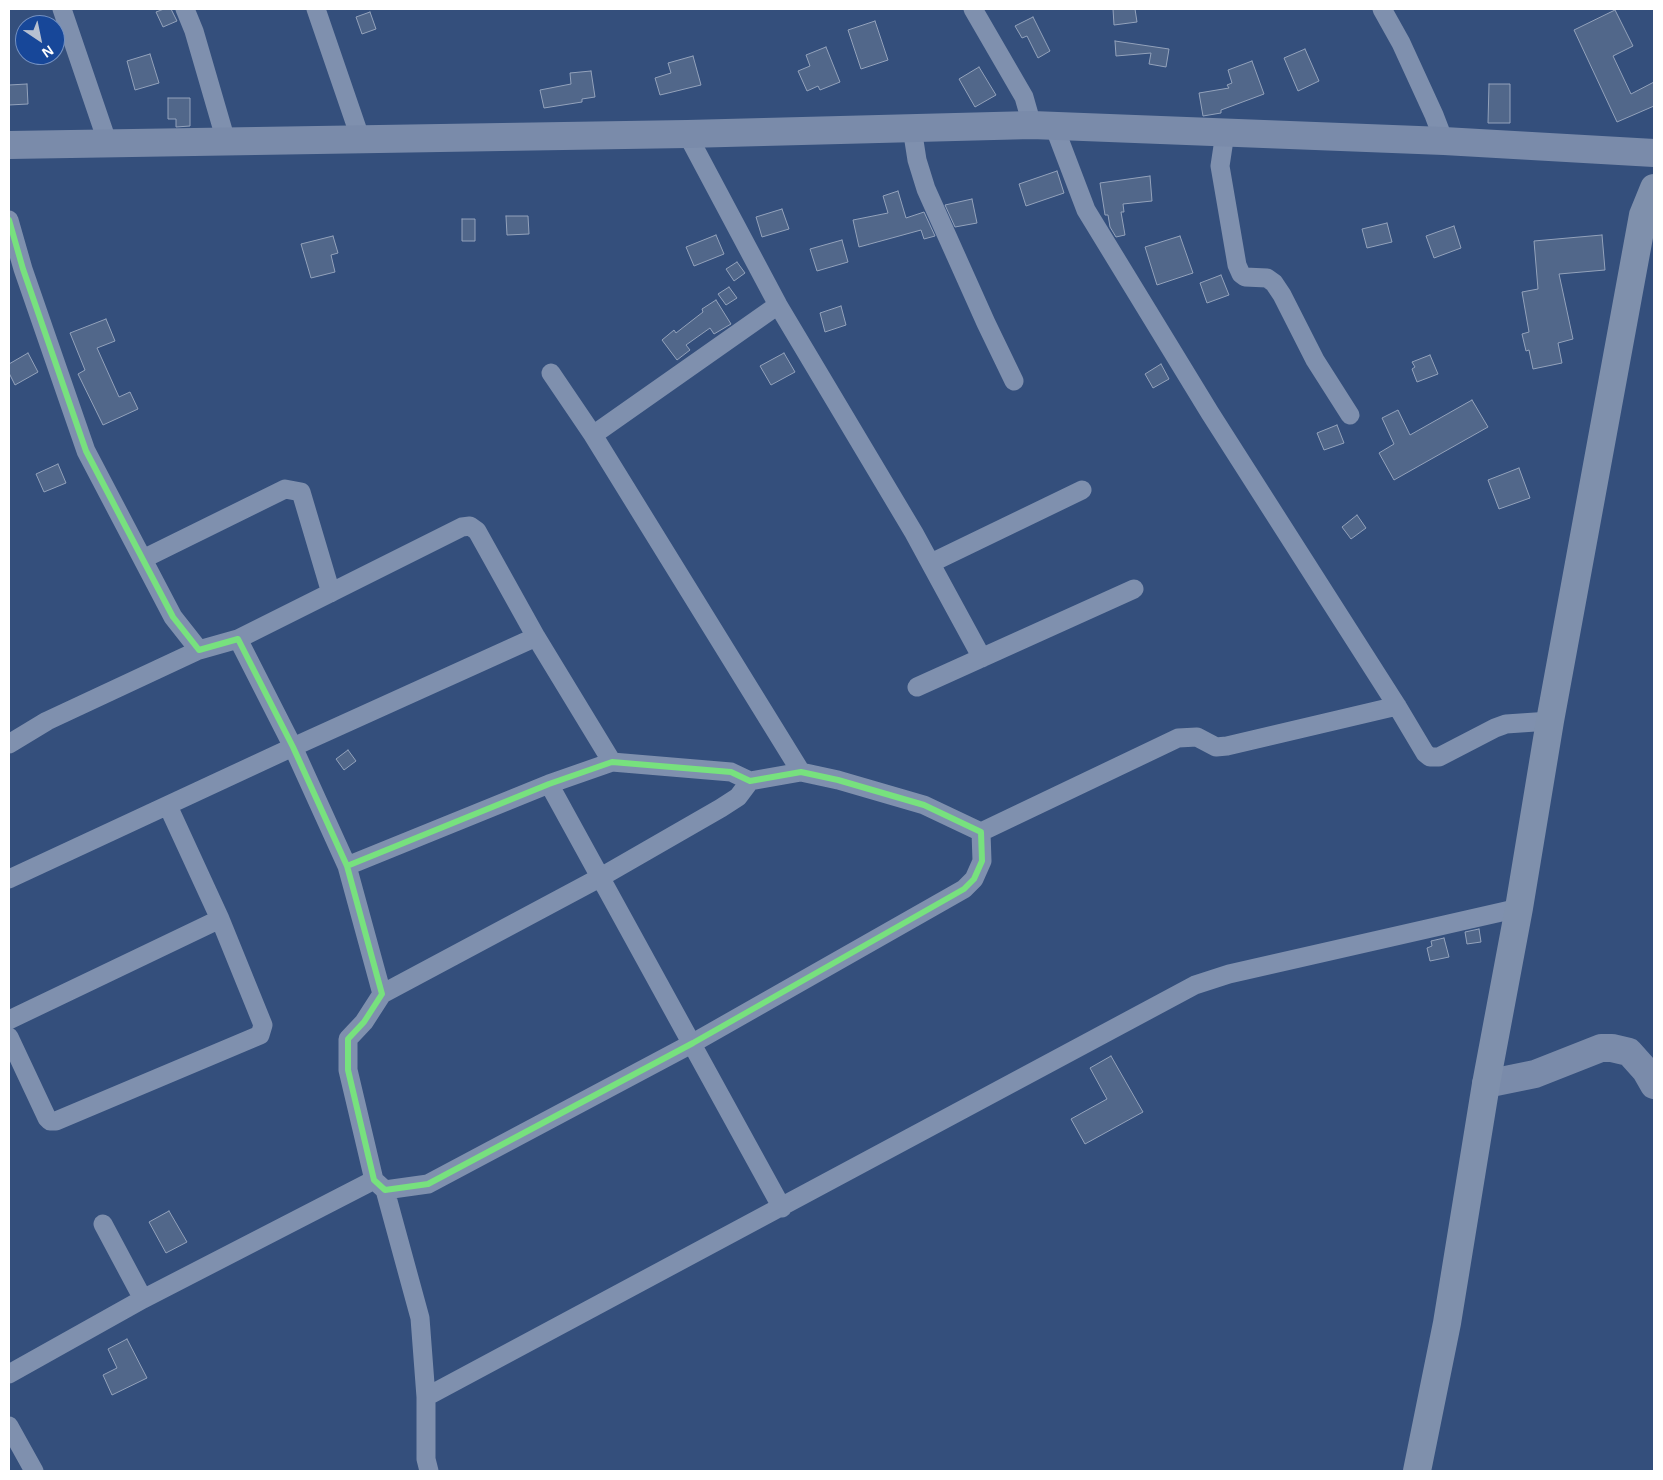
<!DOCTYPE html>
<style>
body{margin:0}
#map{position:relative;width:1663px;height:1480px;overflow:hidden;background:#344f7c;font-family:Arial,sans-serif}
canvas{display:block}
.frame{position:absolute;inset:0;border:10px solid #fff;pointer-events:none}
.north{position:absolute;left:15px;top:15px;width:50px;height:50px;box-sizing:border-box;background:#174799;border:1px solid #7491c2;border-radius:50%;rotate:146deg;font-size:14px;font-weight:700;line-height:20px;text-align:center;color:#fff}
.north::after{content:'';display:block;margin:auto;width:18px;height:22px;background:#b8c1d1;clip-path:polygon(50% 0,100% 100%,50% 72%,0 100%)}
</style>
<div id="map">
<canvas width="1663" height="1480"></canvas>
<div class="frame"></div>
<div class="north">N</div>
</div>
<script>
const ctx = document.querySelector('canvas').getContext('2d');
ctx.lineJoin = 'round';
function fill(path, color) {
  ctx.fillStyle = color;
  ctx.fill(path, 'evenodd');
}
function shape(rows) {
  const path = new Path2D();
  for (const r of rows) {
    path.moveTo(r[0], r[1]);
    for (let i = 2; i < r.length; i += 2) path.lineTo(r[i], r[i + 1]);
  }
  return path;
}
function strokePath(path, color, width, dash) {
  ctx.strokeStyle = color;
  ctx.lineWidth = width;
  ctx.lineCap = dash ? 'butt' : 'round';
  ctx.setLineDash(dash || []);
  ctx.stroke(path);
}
const building = shape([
 [164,9,171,9,177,21,163,27,156,12,164,9],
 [1113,9,1135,9,1137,22,1114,25,1113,9],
 [1615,10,1633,46,1613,56,1631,94,1654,82,1654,106,1617,122,1574,30,1615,10],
 [370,12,376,29,362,34,356,17,370,12],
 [1033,17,1050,51,1038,58,1027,36,1022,38,1015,26,1033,17],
 [875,21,888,60,861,69,848,30,875,21],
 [1115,41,1169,49,1166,67,1149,64,1151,53,1116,56,1115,41],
 [826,47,840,82,820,90,818,86,807,91,798,71,810,66,806,55,826,47],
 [1305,49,1319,81,1298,91,1284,58,1305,49],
 [150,54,159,83,135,90,127,61,150,54],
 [693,56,701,85,660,95,655,78,671,73,668,63,693,56],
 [1252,61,1264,94,1221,110,1221,113,1203,116,1199,93,1229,88,1227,85,1232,83,1228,70,1252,61],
 [979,67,996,95,975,107,959,79,979,67],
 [591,71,595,97,582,99,582,102,544,108,540,90,571,84,570,73,591,71],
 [27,84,28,104,9,105,9,85,27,84],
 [1489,84,1510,84,1510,123,1488,123,1489,84],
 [168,98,190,98,190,126,176,127,176,119,168,119,168,98],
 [1057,171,1064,193,1026,206,1019,184,1057,171],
 [1150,176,1152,201,1123,204,1124,212,1121,212,1125,235,1116,237,1110,227,1108,215,1105,215,1100,183,1150,176],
 [898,191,906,218,924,212,935,236,924,239,921,230,859,247,853,220,888,213,883,196,898,191],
 [972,199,977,223,955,227,945,205,972,199],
 [782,209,789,229,762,237,756,217,782,209],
 [506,216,528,216,529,234,507,235,506,216],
 [462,219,475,219,475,241,462,241,462,219],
 [1387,223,1392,242,1367,248,1362,229,1387,223],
 [1454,226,1461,248,1434,258,1426,236,1454,226],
 [716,235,724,254,694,266,686,247,716,235],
 [1602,235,1605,270,1559,274,1573,339,1558,343,1562,363,1533,369,1529,350,1526,351,1522,334,1529,332,1522,292,1538,289,1534,241,1602,235],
 [333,236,338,253,331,255,335,272,311,278,301,244,333,236],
 [1180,236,1193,273,1157,285,1145,247,1180,236],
 [842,240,848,262,817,271,810,249,842,240],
 [737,262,745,273,734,281,726,269,737,262],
 [1221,275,1229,295,1207,303,1200,283,1221,275],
 [729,287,737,298,726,305,718,294,729,287],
 [716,300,731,324,714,334,710,328,686,345,690,350,677,360,662,340,674,330,676,333,703,312,702,309,716,300],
 [841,306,846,325,825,332,820,313,841,306],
 [106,319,115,341,97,348,119,397,130,392,138,409,103,425,78,374,85,370,70,333,106,319],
 [28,353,38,372,15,385,9,373,9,364,28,353],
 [784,353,795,372,771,385,760,366,784,353],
 [1430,355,1438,374,1417,382,1412,369,1415,367,1412,362,1430,355],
 [1161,364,1169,379,1153,388,1145,374,1161,364],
 [1472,400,1488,427,1394,480,1379,453,1394,444,1382,418,1398,410,1410,435,1472,400],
 [1337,425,1344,443,1324,450,1317,433,1337,425],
 [58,464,66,483,44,492,36,474,58,464],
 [1519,468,1530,498,1499,509,1488,480,1519,468],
 [1357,515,1366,528,1351,539,1342,527,1357,515],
 [348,750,356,761,344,770,336,759,348,750],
 [1479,929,1481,942,1467,944,1465,932,1479,929],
 [1444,938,1449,957,1430,961,1427,948,1432,946,1431,941,1444,938],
 [1111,1056,1143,1112,1085,1144,1071,1119,1107,1099,1090,1068,1111,1056],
 [169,1211,187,1242,166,1253,149,1222,169,1211],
 [127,1339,147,1378,112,1395,103,1375,117,1368,108,1349,127,1339]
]);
fill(building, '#51678a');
strokePath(building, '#93a2bb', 1);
strokePath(shape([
 [62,9,108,144],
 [185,9,194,31,226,141],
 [316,9,361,140],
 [973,9,1024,97,1032,125],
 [1382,9,1401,43,1434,115,1444,141],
 [1054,126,1086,210,1210,413,1397,706,1425,753,1430,757,1439,757,1495,728,1506,724,1550,721],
 [912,128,917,160,926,189,986,323,1014,381],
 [1225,133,1220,166,1237,265,1241,274,1245,277,1267,278,1274,283,1282,295,1315,360,1350,415],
 [687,134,778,305,914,533,982,658],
 [9,220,23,269,86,451,173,617,199,650,238,639,293,747,347,866,382,994,364,1022,348,1039,348,1070,374,1180,385,1190,428,1184,693,1043,964,889,974,879,982,861,981,832,924,805,838,780,801,772,750,781,731,772,612,762,549,784,347,866],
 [551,373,593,435,801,772],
 [593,435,778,305],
 [143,559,285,489,301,492,331,593],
 [931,563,1082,490],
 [238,639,462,527,470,526,477,531,536,637,612,762],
 [917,687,1134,589],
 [9,744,47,721,199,650],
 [549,784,782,1208],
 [981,832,1178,738,1197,737,1216,747,1227,746,1397,706],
 [9,879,293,747,536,637],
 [382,994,601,877,721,808,738,797,750,781],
 [9,1020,220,919],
 [9,1037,47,1118,50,1121,56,1121,260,1035,263,1025,220,919,168,806],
 [385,1190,420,1318,426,1397,426,1459,429,1471],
 [103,1224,143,1299],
 [9,1374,143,1299,374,1180],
 [426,1397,1195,985,1229,974,1519,908],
 [9,1426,34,1471]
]), '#7f90ae', 19);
strokePath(shape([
 [9,145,687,134,1032,125,1444,141,1654,153],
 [1486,1084,1535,1074,1601,1048,1612,1048,1629,1052,1646,1071,1654,1085]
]), '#7a8baa', 28);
strokePath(shape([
 [1417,1471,1447,1323,1486,1084,1519,908,1550,721,1643,215,1654,188]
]), '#7f90ac', 28);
strokePath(shape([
 [9,220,23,269,86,451,173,617,199,650,238,639,293,747,347,866,382,994,364,1022,348,1039,348,1070,374,1180,385,1190,428,1184,693,1043,964,889,974,879,982,861,981,832,924,805,838,780,801,772,750,781,731,772,612,762,549,784,347,866]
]), '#77e17e', 6);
</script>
